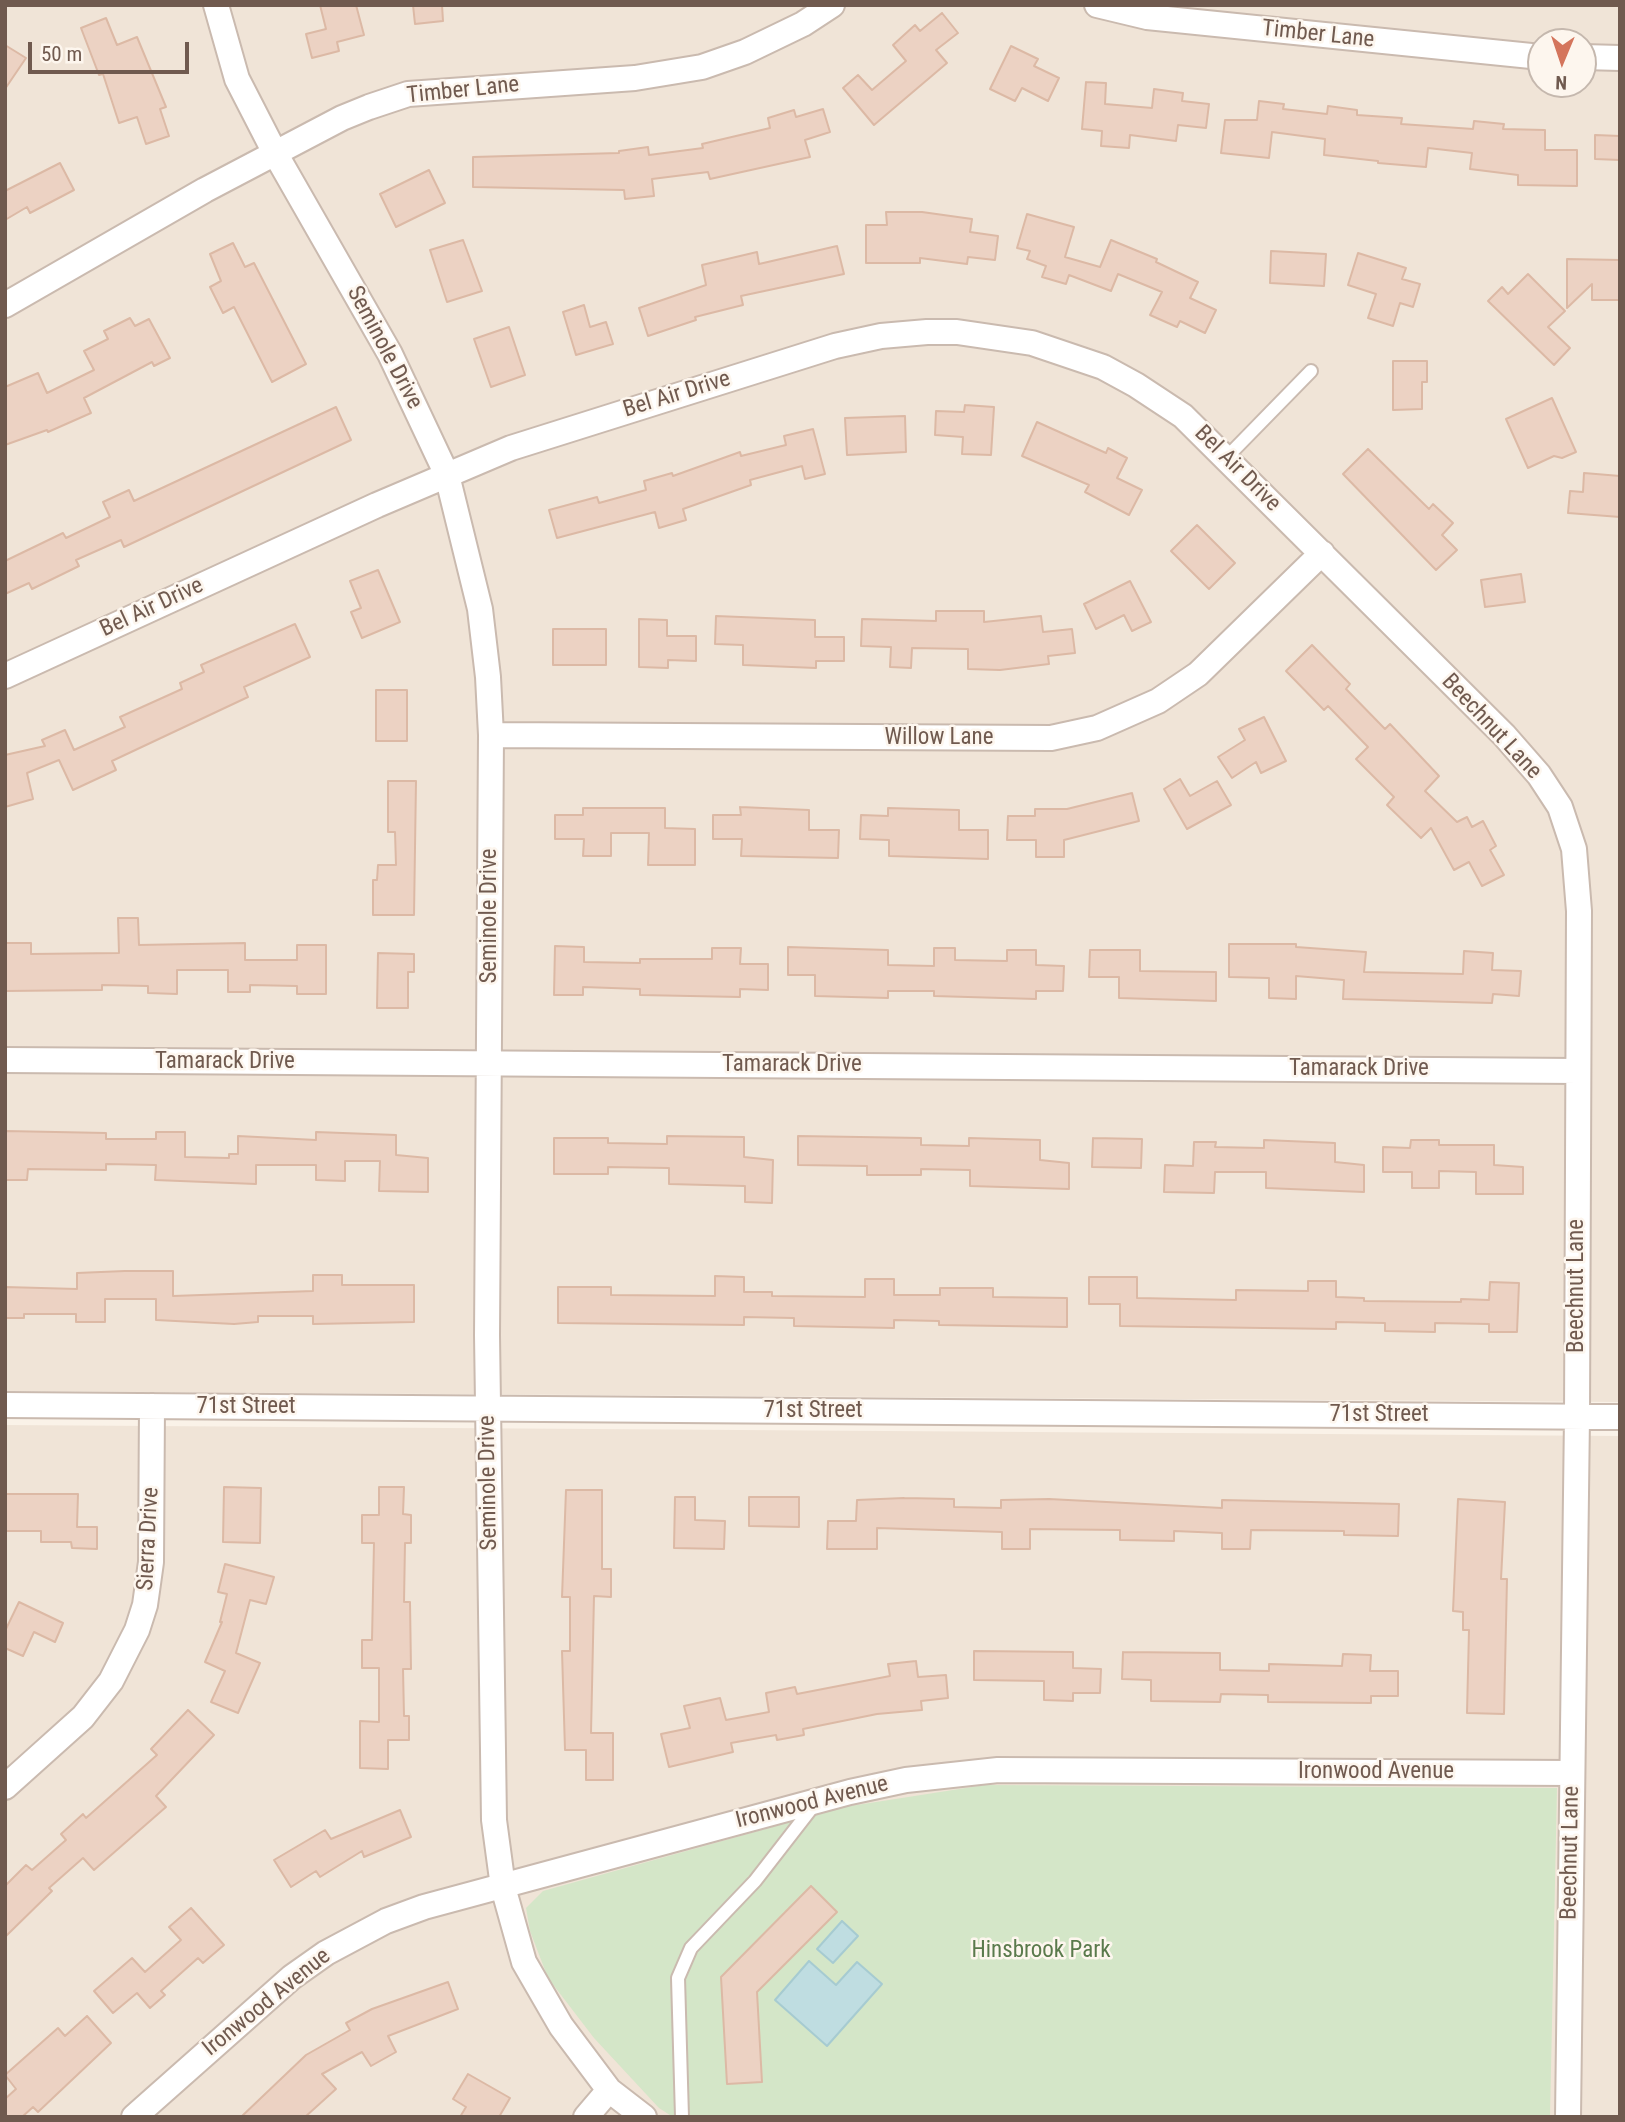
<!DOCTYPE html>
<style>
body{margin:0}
#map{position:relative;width:1625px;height:2122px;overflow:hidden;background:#faf2e8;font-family:"Roboto Condensed",sans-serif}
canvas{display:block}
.frame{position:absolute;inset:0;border:7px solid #705a4f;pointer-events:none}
.north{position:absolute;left:1527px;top:28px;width:70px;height:70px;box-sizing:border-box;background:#fdf6ee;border:2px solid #c5b8ae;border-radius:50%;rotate:182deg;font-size:19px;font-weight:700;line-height:28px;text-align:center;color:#705a4f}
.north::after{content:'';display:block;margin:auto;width:24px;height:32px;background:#d4755c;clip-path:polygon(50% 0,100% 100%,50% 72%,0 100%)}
.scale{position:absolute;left:28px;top:42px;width:161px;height:32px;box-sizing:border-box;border:4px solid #705a4f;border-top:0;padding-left:9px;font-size:21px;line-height:24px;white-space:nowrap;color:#705a4f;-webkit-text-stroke:5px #fdf6ee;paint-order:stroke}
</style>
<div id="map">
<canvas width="1625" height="2122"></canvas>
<div class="frame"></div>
<div class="north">N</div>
<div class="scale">50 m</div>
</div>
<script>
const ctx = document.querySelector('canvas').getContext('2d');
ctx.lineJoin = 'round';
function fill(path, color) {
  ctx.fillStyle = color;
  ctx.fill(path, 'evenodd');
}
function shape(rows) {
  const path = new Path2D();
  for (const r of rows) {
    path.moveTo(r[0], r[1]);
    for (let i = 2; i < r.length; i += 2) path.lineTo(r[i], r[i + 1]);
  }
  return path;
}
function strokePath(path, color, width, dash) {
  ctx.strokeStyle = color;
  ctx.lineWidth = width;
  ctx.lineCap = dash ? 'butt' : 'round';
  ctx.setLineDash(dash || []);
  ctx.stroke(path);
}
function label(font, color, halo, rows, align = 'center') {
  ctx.font = font + ' "Roboto Condensed",sans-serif';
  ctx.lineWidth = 5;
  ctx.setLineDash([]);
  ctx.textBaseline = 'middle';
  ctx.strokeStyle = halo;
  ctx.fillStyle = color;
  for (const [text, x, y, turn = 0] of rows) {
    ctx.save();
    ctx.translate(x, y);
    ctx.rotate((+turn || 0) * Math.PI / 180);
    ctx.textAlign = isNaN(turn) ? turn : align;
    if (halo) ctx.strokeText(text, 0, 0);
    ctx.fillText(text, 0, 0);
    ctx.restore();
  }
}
fill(shape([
 [5,5,1620,5,1620,1402,5,1391],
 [1541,42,1583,42,1583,84,1541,84],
 [5,1425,1620,1436,1620,2117,5,2117]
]), '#f0e4d7');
fill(shape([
 [985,1785,1557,1788,1550,2117,673,2117,659,2108,594,2038,548,1978,530,1931,526,1908,543,1891,844,1807]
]), '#d4e6c8');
const water = shape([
 [842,1921,858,1936,833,1963,817,1949,842,1921],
 [809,1961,836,1985,857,1962,882,1984,827,2046,775,2000,809,1961]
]);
fill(water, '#bfdde1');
strokePath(water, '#a6cbd1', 2);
const building = shape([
 [320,5,356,5,364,35,337,42,339,51,312,58,306,34,326,29,320,5],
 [413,5,442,5,443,21,415,24,413,5],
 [942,13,958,33,936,50,947,63,874,125,843,88,858,75,872,90,906,61,893,45,915,25,920,31,942,13],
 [106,18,117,45,137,37,166,107,160,109,169,136,146,144,137,117,119,123,103,74,99,75,81,28,106,18],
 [5,45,26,58,5,89,5,45],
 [1011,46,1038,59,1034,66,1059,78,1048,101,1022,88,1015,101,990,89,1011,46],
 [1086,82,1106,83,1105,104,1152,108,1154,89,1183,93,1182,101,1209,104,1206,128,1178,125,1176,141,1130,135,1129,148,1101,146,1102,131,1082,129,1086,82],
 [1259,101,1284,104,1283,109,1327,114,1328,106,1357,110,1357,115,1402,118,1401,124,1473,129,1474,121,1504,124,1503,129,1545,130,1545,150,1577,150,1577,186,1518,185,1518,175,1470,169,1472,153,1428,148,1426,167,1378,163,1378,161,1324,155,1325,139,1272,132,1269,158,1221,153,1225,120,1257,120,1259,101],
 [823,109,830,132,805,140,810,157,710,179,708,172,652,179,654,196,625,199,624,190,473,187,473,157,619,153,619,151,648,147,649,155,703,148,702,144,770,128,768,118,794,110,796,117,823,109],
 [1595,135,1620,136,1620,160,1595,159,1595,135],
 [60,163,74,190,30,213,27,207,5,220,5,191,60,163],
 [429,170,445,203,396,227,380,194,429,170],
 [886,212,922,212,972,219,970,232,998,236,995,260,968,257,967,264,920,258,920,263,866,263,866,225,887,225,886,212],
 [1027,214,1074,227,1065,257,1100,267,1111,240,1157,259,1156,262,1198,282,1190,298,1216,310,1205,333,1180,321,1177,327,1150,315,1162,292,1118,274,1111,291,1069,275,1066,284,1042,277,1046,266,1027,259,1030,251,1017,248,1027,214],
 [463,240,482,291,447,302,430,250,463,240],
 [233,243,245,267,254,263,306,364,272,382,234,307,223,313,210,287,221,281,210,254,233,243],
 [837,246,844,274,741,296,743,305,695,317,696,320,648,336,639,308,706,285,702,265,757,252,759,264,837,246],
 [1271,251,1326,254,1324,286,1270,283,1271,251],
 [1358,253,1406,268,1402,279,1420,284,1413,307,1400,303,1393,326,1368,318,1376,294,1348,285,1358,253],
 [1567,259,1620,260,1620,300,1592,300,1592,284,1567,308,1567,259],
 [1528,274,1565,311,1548,327,1570,348,1554,365,1488,301,1502,287,1508,294,1528,274],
 [584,305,590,327,606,322,613,344,576,355,563,312,584,305],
 [130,318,135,326,149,319,170,358,154,366,152,362,84,398,91,413,48,432,47,430,5,445,5,387,38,373,47,393,94,370,84,351,108,339,104,331,130,318],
 [509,327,525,375,491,387,474,339,509,327],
 [1393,361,1427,361,1427,382,1422,382,1422,409,1393,410,1393,361],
 [1552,398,1576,452,1562,458,1554,456,1528,468,1506,419,1552,398],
 [965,405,994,407,991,455,962,454,963,437,935,435,936,411,964,412,965,405],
 [336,407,351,440,124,547,121,540,76,560,79,566,32,589,29,583,5,594,5,561,63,533,66,538,110,517,103,502,129,490,134,501,336,407],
 [905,416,906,452,847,455,845,418,905,416],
 [1037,422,1106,453,1108,448,1127,458,1117,478,1142,490,1129,515,1085,492,1089,485,1022,456,1037,422],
 [813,429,825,474,805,479,802,466,750,480,751,485,683,509,686,520,659,528,655,512,557,538,549,510,597,497,599,503,646,490,644,481,672,473,673,476,740,452,741,456,786,445,784,436,813,429],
 [1368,449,1429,509,1433,504,1453,523,1442,535,1457,550,1436,570,1343,474,1368,449],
 [1584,473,1620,476,1620,517,1568,513,1570,491,1583,492,1584,473],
 [1197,525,1235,563,1209,589,1171,551,1197,525],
 [378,570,400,622,362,638,351,612,361,608,350,581,378,570],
 [1521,574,1525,602,1485,607,1481,580,1521,574],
 [1130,581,1151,622,1132,631,1124,615,1096,629,1084,604,1130,581],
 [936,611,984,611,984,622,1041,616,1043,632,1072,629,1075,653,1048,656,1049,664,1000,670,968,669,968,649,912,648,911,668,890,667,891,647,861,646,862,619,936,621,936,611],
 [716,616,815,620,815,637,844,637,844,661,816,661,816,668,743,665,743,645,715,644,716,616],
 [639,619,667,620,667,636,696,636,696,661,668,660,668,668,639,667,639,619],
 [295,624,310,657,244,687,248,697,112,761,116,770,73,790,59,760,27,773,33,799,5,807,5,755,45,746,42,740,65,730,74,750,125,727,120,717,182,689,180,683,204,672,201,665,295,624],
 [553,629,606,629,606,665,553,665,553,629],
 [1312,645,1350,684,1346,689,1385,729,1390,724,1439,776,1425,791,1457,822,1467,817,1472,827,1483,821,1496,846,1490,850,1504,875,1482,886,1469,862,1454,870,1431,828,1421,838,1387,805,1394,797,1356,759,1368,747,1328,706,1324,710,1286,671,1312,645],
 [376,690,407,690,407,741,376,741,376,690],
 [1264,717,1286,761,1261,773,1256,762,1232,778,1218,757,1245,740,1239,729,1264,717],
 [1180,779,1190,796,1217,781,1231,805,1187,829,1164,789,1180,779],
 [388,781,416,781,414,915,373,915,373,880,377,880,378,865,396,865,395,832,388,832,388,781],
 [1132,793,1139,821,1064,840,1064,857,1036,857,1036,840,1007,840,1008,816,1035,816,1035,809,1067,809,1132,793],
 [740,807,809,810,809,830,839,830,838,858,741,856,742,839,713,839,713,815,741,815,740,807],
 [583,808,665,808,665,828,695,829,695,865,648,865,649,833,611,833,611,856,583,856,584,839,555,839,555,815,583,815,583,808],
 [888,808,959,810,959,830,988,830,988,859,889,856,889,840,860,839,861,815,888,816,888,808],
 [118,918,138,918,139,945,245,943,245,960,297,960,297,945,326,945,326,994,297,994,297,986,250,985,250,992,228,992,228,970,177,970,177,994,148,993,148,986,102,985,102,990,5,991,5,943,31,943,31,954,119,953,118,918],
 [1229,944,1296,944,1296,947,1366,952,1364,972,1463,974,1464,951,1493,953,1492,970,1521,971,1519,996,1493,994,1492,1003,1343,999,1344,980,1296,976,1296,999,1269,998,1269,978,1229,977,1229,944],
 [555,946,584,947,584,962,640,963,640,959,712,959,712,948,741,948,740,964,768,964,768,990,740,989,740,997,640,995,640,989,583,987,583,995,554,995,555,946],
 [788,947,888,950,888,965,934,966,934,948,955,948,955,960,1007,961,1007,950,1036,950,1036,965,1064,966,1063,991,1036,991,1036,999,934,996,934,991,888,991,888,998,815,996,815,975,788,975,788,947],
 [1090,950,1140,950,1140,971,1216,972,1216,1001,1119,998,1119,977,1089,977,1090,950],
 [378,953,414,954,414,972,408,972,408,1008,377,1008,378,953],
 [5,1131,106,1133,106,1139,156,1139,156,1132,185,1132,185,1157,229,1158,229,1154,238,1154,238,1136,316,1140,316,1132,396,1135,396,1155,428,1158,428,1192,379,1191,380,1161,345,1161,345,1181,316,1180,316,1165,256,1165,256,1184,155,1180,156,1165,106,1164,106,1170,28,1169,27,1180,5,1180,5,1131],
 [667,1136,744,1137,744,1157,773,1160,772,1203,745,1202,745,1186,669,1184,669,1168,608,1167,608,1174,554,1174,554,1138,608,1138,608,1143,667,1144,667,1136],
 [798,1136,921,1138,921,1145,969,1146,969,1138,1040,1140,1040,1160,1069,1163,1069,1189,970,1186,970,1170,921,1169,921,1175,867,1175,867,1166,798,1165,798,1136],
 [1093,1138,1142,1139,1141,1168,1092,1167,1093,1138],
 [1264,1140,1335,1143,1335,1162,1364,1165,1364,1192,1266,1188,1266,1172,1215,1172,1214,1193,1164,1192,1165,1165,1193,1166,1194,1142,1216,1142,1215,1147,1264,1148,1264,1140],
 [1411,1140,1439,1140,1439,1145,1494,1145,1494,1165,1523,1167,1523,1194,1476,1194,1476,1172,1439,1171,1439,1188,1412,1188,1412,1172,1383,1172,1383,1147,1410,1148,1411,1140],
 [125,1271,173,1271,173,1296,313,1291,313,1275,342,1275,342,1285,414,1285,414,1322,313,1324,313,1316,258,1316,258,1322,234,1324,156,1320,156,1299,105,1299,105,1322,76,1322,76,1314,24,1314,24,1318,5,1318,5,1287,77,1289,77,1273,125,1271],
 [715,1276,744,1277,744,1292,772,1292,772,1296,865,1297,865,1279,894,1279,894,1295,940,1295,940,1288,993,1288,993,1297,1067,1298,1067,1327,939,1325,939,1321,894,1320,894,1328,794,1326,794,1318,744,1317,744,1325,558,1323,558,1287,611,1287,611,1295,715,1296,715,1276],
 [1089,1277,1137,1277,1137,1298,1236,1300,1236,1290,1308,1291,1308,1281,1336,1281,1336,1297,1364,1298,1364,1301,1461,1302,1461,1299,1489,1300,1490,1282,1519,1283,1517,1332,1489,1332,1489,1324,1435,1323,1435,1332,1385,1331,1385,1323,1336,1322,1336,1329,1120,1326,1120,1304,1089,1304,1089,1277],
 [224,1487,261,1488,260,1543,223,1542,224,1487],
 [379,1487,404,1487,403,1514,411,1515,411,1543,405,1543,404,1602,410,1602,411,1669,403,1669,404,1716,409,1716,409,1740,388,1740,388,1769,360,1768,360,1721,379,1722,379,1668,362,1668,362,1640,372,1640,374,1543,362,1543,362,1515,379,1515,379,1487],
 [566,1490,602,1490,602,1569,611,1569,611,1597,594,1596,591,1733,613,1733,613,1780,586,1780,586,1750,565,1750,562,1651,570,1651,570,1597,562,1597,566,1490],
 [5,1494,78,1494,77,1527,97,1527,97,1549,72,1548,71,1542,41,1542,41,1531,5,1531,5,1494],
 [675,1497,695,1497,695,1520,725,1521,724,1549,674,1548,675,1497],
 [749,1497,799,1497,799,1527,749,1526,749,1497],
 [904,1498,954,1499,954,1507,1001,1508,1001,1500,1049,1499,1222,1508,1222,1500,1399,1504,1398,1536,1344,1535,1344,1531,1251,1530,1250,1549,1222,1549,1222,1533,1174,1531,1174,1541,1120,1540,1120,1530,1030,1529,1030,1549,1002,1549,1002,1532,877,1528,877,1549,827,1549,828,1521,856,1521,857,1500,904,1498],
 [1458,1499,1505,1502,1501,1579,1507,1579,1504,1714,1467,1713,1469,1630,1463,1630,1463,1612,1453,1611,1458,1499],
 [225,1564,274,1577,266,1604,250,1600,236,1653,260,1663,238,1713,211,1702,225,1671,205,1662,222,1622,220,1622,227,1594,218,1592,225,1564],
 [19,1602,63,1623,55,1642,34,1632,23,1656,5,1648,5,1631,19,1602],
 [974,1651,1073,1652,1073,1668,1101,1669,1100,1693,1073,1693,1073,1701,1044,1700,1044,1681,974,1680,974,1651],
 [1123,1652,1220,1653,1220,1670,1269,1671,1269,1664,1342,1666,1343,1654,1371,1655,1370,1671,1398,1671,1398,1696,1371,1696,1371,1703,1268,1702,1268,1695,1221,1694,1220,1702,1151,1701,1151,1680,1122,1679,1123,1652],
 [916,1661,918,1677,946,1675,948,1698,921,1701,922,1710,877,1714,803,1729,804,1735,777,1740,776,1735,731,1743,733,1752,669,1767,661,1734,690,1728,684,1706,720,1698,726,1720,769,1712,766,1693,795,1687,797,1694,890,1676,888,1664,916,1661],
 [188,1710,214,1735,156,1796,166,1807,94,1870,83,1858,49,1888,52,1891,5,1937,5,1886,26,1865,32,1870,66,1840,61,1834,83,1814,86,1818,157,1755,151,1749,188,1710],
 [400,1810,411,1837,364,1857,362,1851,320,1877,316,1871,291,1887,274,1860,325,1830,331,1839,400,1810],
 [811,1886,837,1912,757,1992,762,2082,727,2084,721,1977,811,1886],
 [191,1908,224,1945,203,1963,198,1958,161,1991,165,1995,150,2008,137,1993,113,2013,94,1991,132,1958,145,1972,181,1940,169,1927,191,1908],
 [448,1982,458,2009,388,2036,396,2052,371,2066,362,2052,322,2074,336,2089,305,2117,241,2117,306,2055,350,2030,346,2023,372,2009,448,1982],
 [87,2016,111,2043,38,2112,33,2107,22,2117,5,2117,5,2099,16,2089,5,2075,58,2028,65,2036,87,2016],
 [468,2074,510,2098,499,2117,460,2117,466,2107,453,2099,468,2074]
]);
fill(building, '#ecd2c3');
strokePath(building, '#dcb9a5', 2);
const service = shape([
 [1226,458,1311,371],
 [682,2117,678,1978,691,1948,755,1881,814,1805]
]);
const minor = shape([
 [216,5,237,79,275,153,390,354,447,475,480,609,488,677,491,735,487,1335,494,1820,503,1887,524,1962,561,2026,609,2090,644,2117],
 [1097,5,1147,17,1541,57],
 [1583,57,1620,58],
 [5,305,205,190,342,118,369,107,408,94,635,78,702,67,745,52,803,24,832,5],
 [5,676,377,505,511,448,835,346,881,336,927,332,957,332,1032,343,1103,367,1136,385,1183,416,1504,735,1539,775,1560,807,1574,849,1579,911,1577,1416,1568,2117],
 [491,735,1051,738,1097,728,1158,701,1198,674,1322,553],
 [5,1060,1578,1071],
 [5,1405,1620,1417],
 [5,1787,83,1717,111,1681,137,1630,145,1605,151,1562,152,1406],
 [134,2117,292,1977,326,1953,386,1921,424,1907,850,1792,906,1780,998,1770,1572,1773],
 [586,2117,609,2090]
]);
strokePath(service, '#cabaaf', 16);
strokePath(minor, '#cabaaf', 28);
strokePath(service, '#fff', 12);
strokePath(minor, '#fff', 24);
label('23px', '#705a4f', '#fdf6ee', [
 ["Timber Lane",1318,35,6],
 ["Timber Lane",463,91,-6],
 ["Seminole Drive",384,348,62],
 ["Bel Air Drive",677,395,-17],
 ["Bel Air Drive",1237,469,45],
 ["Bel Air Drive",152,608,-25],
 ["Beechnut Lane",1491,727,47],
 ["Willow Lane",939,738],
 ["Seminole Drive",490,916,-90],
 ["Tamarack Drive",225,1062],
 ["Tamarack Drive",792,1065],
 ["Tamarack Drive",1359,1069],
 ["Beechnut Lane",1577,1286,-90],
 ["71st Street",246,1407],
 ["71st Street",813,1411],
 ["71st Street",1379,1415],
 ["Seminole Drive",489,1483,-91],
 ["Sierra Drive",149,1539,-87],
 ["Ironwood Avenue",1376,1772],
 ["Ironwood Avenue",812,1803,-14],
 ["Beechnut Lane",1571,1853,-89],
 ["Ironwood Avenue",267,2003,-39]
]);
label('23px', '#5a7a4c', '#fdf6ee', [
 ["Hinsbrook Park",1041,1951]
]);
</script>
